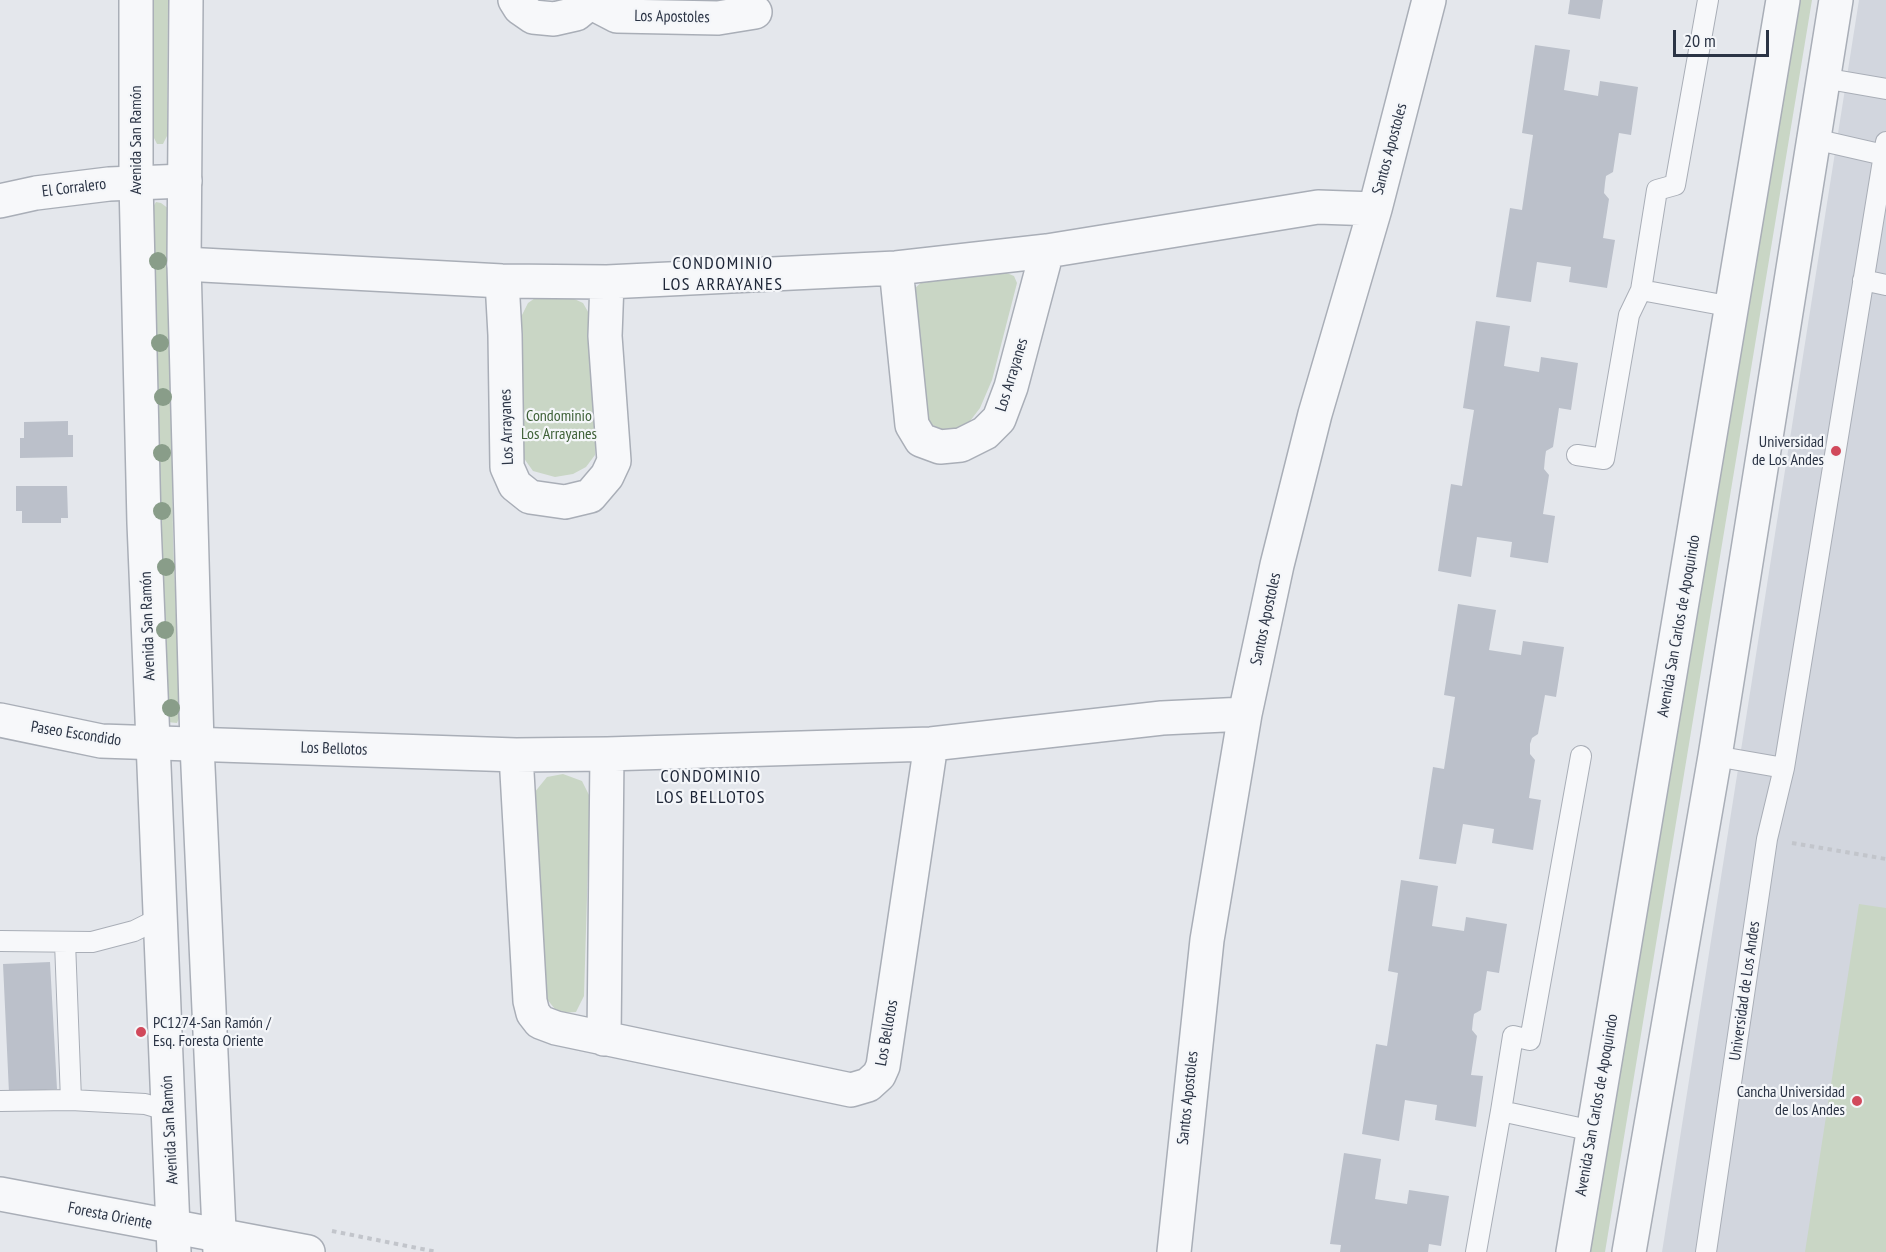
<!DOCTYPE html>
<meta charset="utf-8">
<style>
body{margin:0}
#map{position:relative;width:1886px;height:1252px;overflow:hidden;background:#e4e7ec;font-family:"PT Sans Narrow",sans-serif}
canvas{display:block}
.scale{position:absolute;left:1673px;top:30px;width:96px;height:27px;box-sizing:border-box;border:3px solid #2b3445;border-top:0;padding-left:8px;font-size:18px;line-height:21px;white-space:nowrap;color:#2b3445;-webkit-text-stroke:4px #f4f6f9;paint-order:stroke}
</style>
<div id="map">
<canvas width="1886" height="1252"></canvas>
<div class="scale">20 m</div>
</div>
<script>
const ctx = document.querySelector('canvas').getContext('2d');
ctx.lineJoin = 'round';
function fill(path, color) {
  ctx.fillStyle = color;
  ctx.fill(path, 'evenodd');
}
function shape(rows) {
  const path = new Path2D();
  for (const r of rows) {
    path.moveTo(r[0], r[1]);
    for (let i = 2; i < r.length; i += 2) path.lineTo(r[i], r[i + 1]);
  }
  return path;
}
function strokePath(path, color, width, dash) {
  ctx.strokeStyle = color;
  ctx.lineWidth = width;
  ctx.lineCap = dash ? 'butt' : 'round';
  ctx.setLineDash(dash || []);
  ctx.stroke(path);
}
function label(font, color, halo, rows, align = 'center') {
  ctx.font = font + ' "PT Sans Narrow",sans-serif';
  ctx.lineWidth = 4.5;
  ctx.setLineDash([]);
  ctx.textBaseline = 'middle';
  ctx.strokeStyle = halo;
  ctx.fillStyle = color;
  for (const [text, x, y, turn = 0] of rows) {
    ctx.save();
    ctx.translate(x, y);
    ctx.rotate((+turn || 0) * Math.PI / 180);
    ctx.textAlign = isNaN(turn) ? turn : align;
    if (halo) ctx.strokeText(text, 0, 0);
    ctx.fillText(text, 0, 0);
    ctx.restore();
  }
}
fill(shape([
 [1859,0,1886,0,1886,1252,1662,1252]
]), '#d2d6de');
fill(shape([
 [153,0,168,0,167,136,163,144,157,144,153,136,152,125],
 [1794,0,1812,0,1605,1252,1589,1252],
 [156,202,161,203,169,209,173,538,180,716,177,723,167,722,163,715,153,207],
 [1002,271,1014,276,1017,283,992,380,980,408,967,425,946,431,928,423,914,289,924,280],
 [538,296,570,297,583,303,591,317,597,431,595,455,586,467,573,474,555,477,533,471,523,457,521,317,528,303],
 [563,774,582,781,590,797,584,996,576,1012,558,1013,543,994,534,793,547,777],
 [1859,904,1886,908,1886,1252,1805,1252]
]), '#c9d6c5');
fill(shape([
 [1570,0,1603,0,1600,19,1568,14],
 [1535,45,1570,50,1564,90,1598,96,1600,81,1638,87,1631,135,1619,133,1613,172,1606,176,1605,183,1604,193,1609,199,1603,238,1615,240,1607,288,1569,282,1571,267,1537,262,1531,302,1496,297,1510,208,1522,210,1533,135,1522,133],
 [1476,321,1510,326,1504,366,1539,372,1541,357,1578,363,1571,410,1559,408,1553,447,1546,451,1545,458,1544,469,1549,475,1543,514,1555,516,1548,563,1510,557,1512,542,1477,537,1471,577,1438,571,1451,484,1462,486,1469,441,1474,410,1463,408],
 [68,421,68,435,73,435,73,457,20,458,20,438,24,438,24,422],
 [16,486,67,486,68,518,61,518,61,523,22,523,22,511,16,511],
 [1458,604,1496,610,1489,650,1521,655,1523,641,1564,647,1556,697,1545,695,1538,734,1532,738,1530,744,1530,754,1535,760,1529,798,1541,800,1533,850,1492,843,1494,829,1463,824,1456,864,1419,859,1433,767,1444,769,1455,697,1444,695],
 [1401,880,1438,886,1432,926,1464,931,1466,917,1507,924,1499,973,1487,971,1481,1010,1474,1014,1473,1020,1472,1030,1477,1036,1471,1075,1483,1076,1476,1127,1435,1120,1437,1105,1405,1100,1399,1141,1362,1134,1376,1044,1387,1046,1398,973,1388,971],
 [50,962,57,1089,9,1093,3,964],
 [1344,1153,1381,1159,1375,1199,1407,1204,1409,1190,1449,1196,1441,1246,1429,1244,1428,1252,1340,1252,1341,1245,1330,1244]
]), '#bbc0ca');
const service = shape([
 [1823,78,1886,89],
 [1814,139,1884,155],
 [1863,280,1886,285],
 [1641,290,1733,307],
 [1577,455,1604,459,1629,315,1641,290,1657,190,1675,185,1708,0],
 [1581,756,1530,1040,1513,1036,1501,1111,1593,1131],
 [1715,756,1784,768,1886,142],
 [0,941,92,942,134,931,160,918],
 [65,942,71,1100],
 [0,1101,71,1100,145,1104,169,1111],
 [1476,1252,1501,1111],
 [1706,1252,1767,839,1784,768]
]);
const minor = shape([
 [515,0,520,8,533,17,554,19,576,14,593,0],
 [592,3,617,16,718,18,755,12],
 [0,201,36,193,109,184,185,181],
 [184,264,502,281,607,282,896,268,1047,251,1318,207,1375,209],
 [896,268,912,425,921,440,940,447,961,445,985,433,999,419,1011,387,1047,251],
 [502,281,505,335,507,467,515,485,530,497,565,502,590,496,607,476,614,461,605,336,607,282],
 [0,720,101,741,516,755,607,754,931,744,1162,718,1245,714],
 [516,755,530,1001,533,1013,540,1022,556,1028,851,1090,868,1085,879,1075,883,1066,931,744],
 [604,1039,607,754],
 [0,1194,308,1252],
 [1174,1252,1207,940,1245,714,1277,565,1315,414,1375,209,1429,0]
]);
const tertiary = shape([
 [136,0,136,182,144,523,174,1252],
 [186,0,184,264,197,745,220,1252],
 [1573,1252,1783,0],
 [1629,1252,1715,756,1836,0]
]);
strokePath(service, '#a9aeb7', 22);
strokePath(minor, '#a9aeb7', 36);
strokePath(tertiary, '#a9aeb7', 36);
strokePath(shape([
 [1792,843,1886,859],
 [332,1231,437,1252]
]), '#c2c5cb', 4, [4.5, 4.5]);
strokePath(service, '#f7f8fa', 20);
strokePath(minor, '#f7f8fa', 33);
strokePath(tertiary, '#f7f8fa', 33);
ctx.fillStyle = '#899d89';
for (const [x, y] of [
 [158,261],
 [160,343],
 [163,397],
 [162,453],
 [162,511],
 [166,567],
 [165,630],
 [171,708]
]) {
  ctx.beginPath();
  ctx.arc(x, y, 9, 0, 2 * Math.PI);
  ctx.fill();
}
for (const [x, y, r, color] of [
 [1836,451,6,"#d1495b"],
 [141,1032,6,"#d1495b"],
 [1857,1101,6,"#d1495b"]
]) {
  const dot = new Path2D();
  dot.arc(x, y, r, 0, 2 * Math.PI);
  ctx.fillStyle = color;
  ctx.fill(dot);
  strokePath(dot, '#f4f6f9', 2);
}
label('16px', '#2b3445', '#f4f6f9', [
 ["Los Apostoles",672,17,1],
 ["Avenida San Ramón",136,140,-90],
 ["Santos Apostoles",1390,149,-75],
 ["El Corralero",74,188,-7],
 ["Los Arrayanes",1012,375,-73],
 ["Los Arrayanes",507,427,-92],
 ["Santos Apostoles",1266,619,-78],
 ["Avenida San Ramón",148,626,-92],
 ["Avenida San Carlos de Apoquindo",1679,626,-80],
 ["Paseo Escondido",76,734,9],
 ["Los Bellotos",334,749,2],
 ["Universidad de Los Andes",1745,991,-82],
 ["Los Bellotos",887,1033,-80],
 ["Santos Apostoles",1188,1098,-84],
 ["Avenida San Carlos de Apoquindo",1597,1105,-80],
 ["Avenida San Ramón",170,1130,-93],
 ["Foresta Oriente",110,1216,11]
]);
label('16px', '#3f6138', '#f4f6f9', [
 ["Condominio",559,416],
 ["Los Arrayanes",559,434]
]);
label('16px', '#2b3445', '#f4f6f9', [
 ["Universidad",1824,442],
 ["de Los Andes",1824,460],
 ["PC1274-San Ramón /",153,1023,"left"],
 ["Esq. Foresta Oriente",153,1041,"left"],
 ["Cancha Universidad",1845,1092],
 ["de los Andes",1845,1110]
], 'right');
ctx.letterSpacing = '1.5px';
label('18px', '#1d2536', '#f4f6f9', [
 ["CONDOMINIO",723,264],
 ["LOS ARRAYANES",723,285],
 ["CONDOMINIO",711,777],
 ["LOS BELLOTOS",711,798]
]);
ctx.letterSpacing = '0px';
</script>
